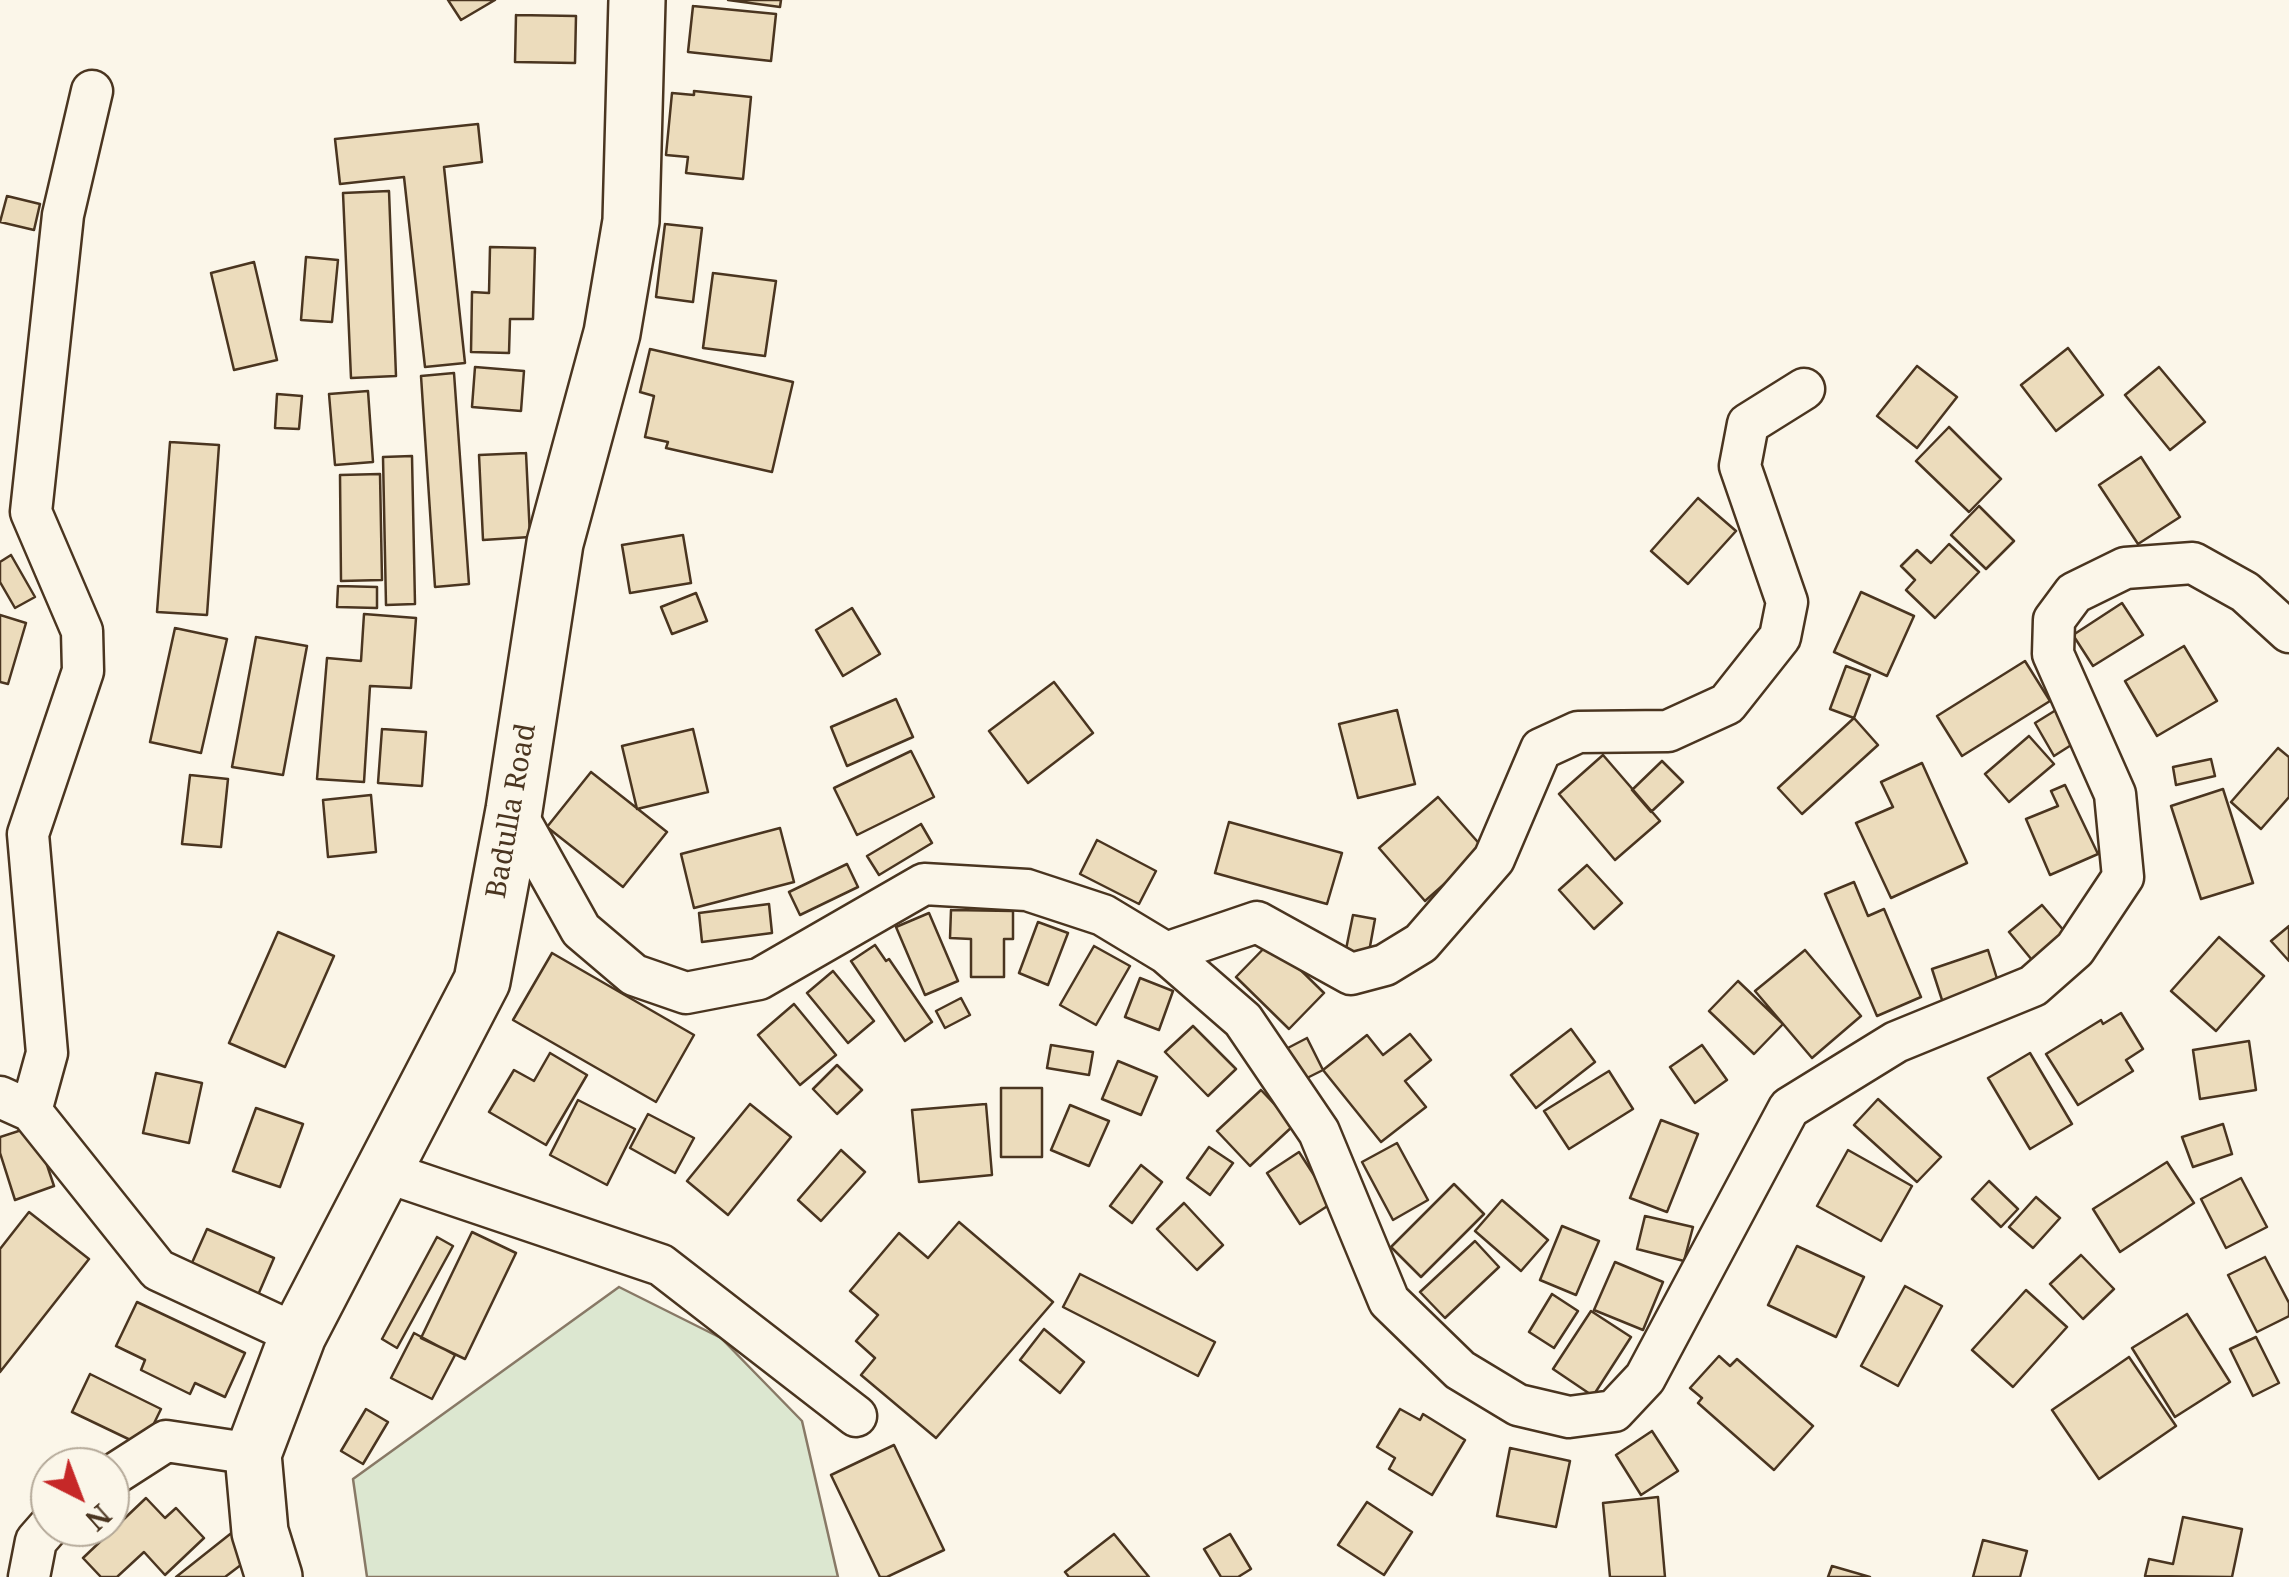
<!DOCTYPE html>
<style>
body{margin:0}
#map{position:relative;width:2289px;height:1577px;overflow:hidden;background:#fbf6e9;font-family:"Noto Serif",serif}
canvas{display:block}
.north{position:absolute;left:30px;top:1447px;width:100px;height:100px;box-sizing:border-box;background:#fbf6e9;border:2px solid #b4a999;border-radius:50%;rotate:138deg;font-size:28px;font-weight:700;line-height:40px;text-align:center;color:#4a3520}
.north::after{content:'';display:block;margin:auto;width:35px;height:45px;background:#c62828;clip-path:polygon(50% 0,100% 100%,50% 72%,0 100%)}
</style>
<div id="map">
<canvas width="2289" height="1577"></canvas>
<div class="north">N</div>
</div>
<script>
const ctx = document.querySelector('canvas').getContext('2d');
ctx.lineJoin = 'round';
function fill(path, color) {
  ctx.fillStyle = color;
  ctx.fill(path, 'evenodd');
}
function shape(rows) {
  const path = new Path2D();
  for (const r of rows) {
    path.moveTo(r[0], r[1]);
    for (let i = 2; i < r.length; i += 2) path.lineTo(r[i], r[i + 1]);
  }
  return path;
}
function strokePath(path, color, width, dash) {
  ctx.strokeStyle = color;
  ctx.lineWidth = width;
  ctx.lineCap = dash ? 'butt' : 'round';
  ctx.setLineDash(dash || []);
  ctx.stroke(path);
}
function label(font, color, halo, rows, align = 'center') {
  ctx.font = font + ' "Noto Serif",serif';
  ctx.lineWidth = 8;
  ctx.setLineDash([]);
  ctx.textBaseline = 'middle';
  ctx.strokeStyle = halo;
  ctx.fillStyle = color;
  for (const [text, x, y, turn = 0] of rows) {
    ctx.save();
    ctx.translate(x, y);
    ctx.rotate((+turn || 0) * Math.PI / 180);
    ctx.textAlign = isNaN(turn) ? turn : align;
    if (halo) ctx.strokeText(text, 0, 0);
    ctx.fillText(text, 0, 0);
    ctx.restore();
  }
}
const green = shape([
 [619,1287,721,1338,802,1421,838,1577,367,1577,353,1479,619,1287]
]);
fill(green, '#dce7d0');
strokePath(green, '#887966', 2.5);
const building = shape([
 [448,0,495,0,461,20,448,0],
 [728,0,781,0,780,7,728,0],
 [693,6,776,14,771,61,688,52,693,6],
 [516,15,576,16,575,63,515,62,516,15],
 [694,91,751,97,743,179,686,173,688,157,666,155,672,93,694,95,694,91],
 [478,124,482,162,444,167,465,363,425,367,404,177,340,184,335,139,478,124],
 [389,191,396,376,351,378,343,193,389,191],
 [7,196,40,204,34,230,0,222,7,196],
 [665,224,702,228,693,302,656,297,665,224],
 [490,247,535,248,533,319,510,319,509,353,471,352,472,292,489,293,490,247],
 [306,257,338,260,332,322,301,320,306,257],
 [254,262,277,360,234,370,211,273,254,262],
 [713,273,776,281,765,356,703,348,713,273],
 [2068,348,2103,395,2056,431,2021,385,2068,348],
 [650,349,793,382,772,472,666,448,668,442,645,437,654,396,640,392,650,349],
 [1917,366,1957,397,1917,448,1877,416,1917,366],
 [475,367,524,371,521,411,472,407,475,367],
 [2159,367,2205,422,2170,450,2125,395,2159,367],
 [454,373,469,584,435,587,421,376,454,373],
 [368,391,373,462,335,465,329,394,368,391],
 [277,394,302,396,299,429,275,428,277,394],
 [1949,427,2001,479,1969,512,1916,461,1949,427],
 [170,442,219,445,207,615,157,612,170,442],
 [526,453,530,537,483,540,479,455,526,453],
 [412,456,415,604,386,605,383,457,412,456],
 [2141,457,2180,517,2138,544,2099,485,2141,457],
 [380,474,382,580,341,581,340,475,380,474],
 [1698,498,1736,531,1688,584,1651,551,1698,498],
 [1979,506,2014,541,1986,569,1951,535,1979,506],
 [683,535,691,583,630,593,622,545,683,535],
 [1949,544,1979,572,1935,618,1906,590,1915,580,1901,566,1917,550,1931,563,1949,544],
 [11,555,35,597,15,608,0,582,0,562,11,555],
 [338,586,377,587,377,608,337,607,338,586],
 [1861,592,1914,616,1887,676,1834,652,1861,592],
 [696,593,707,621,672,634,661,607,696,593],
 [2122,603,2143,635,2093,666,2073,635,2122,603],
 [852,608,880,654,843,676,816,630,852,608],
 [364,614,416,618,411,688,370,686,364,782,317,779,327,658,361,661,364,614],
 [0,615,26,623,8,684,0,682,0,615],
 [175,628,227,639,201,753,150,742,175,628],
 [256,637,307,646,283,775,232,767,256,637],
 [2184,646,2217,701,2157,736,2125,681,2184,646],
 [2025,661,2050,701,1962,756,1937,716,2025,661],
 [1846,666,1870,675,1854,718,1830,709,1846,666],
 [1054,682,1093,733,1028,783,989,731,1054,682],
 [896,699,913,737,847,766,831,727,896,699],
 [1397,710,1415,784,1358,798,1339,724,1397,710],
 [2056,710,2076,742,2054,756,2035,723,2056,710],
 [1854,718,1878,745,1802,814,1778,788,1854,718],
 [382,729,426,732,422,786,378,783,382,729],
 [693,729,708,792,637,809,622,746,693,729],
 [2029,736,2054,764,2009,802,1985,774,2029,736],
 [2278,748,2289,757,2289,797,2261,829,2231,802,2278,748],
 [911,751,934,797,857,835,834,788,911,751],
 [1603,755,1660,821,1615,860,1559,794,1603,755],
 [2211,759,2215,776,2176,785,2173,767,2211,759],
 [1662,761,1683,782,1651,812,1632,790,1662,761],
 [1922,763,1967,863,1891,898,1856,823,1893,807,1881,782,1922,763],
 [591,772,667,832,623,887,547,827,591,772],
 [190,775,228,779,221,847,182,844,190,775],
 [2065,785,2098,854,2050,875,2026,819,2058,806,2051,791,2065,785],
 [2223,789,2253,883,2201,899,2171,806,2223,789],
 [371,795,376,852,328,857,323,800,371,795],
 [1438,797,1484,849,1425,901,1379,848,1438,797],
 [1229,822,1342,853,1327,904,1215,873,1229,822],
 [921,824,932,843,879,875,867,856,921,824],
 [780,828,794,882,694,908,681,854,780,828],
 [1097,840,1156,871,1139,904,1080,874,1097,840],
 [847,864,858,887,800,915,789,892,847,864],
 [1587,865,1622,903,1594,929,1559,890,1587,865],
 [1854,882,1868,916,1884,909,1921,997,1877,1016,1825,894,1854,882],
 [769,904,772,933,702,942,699,913,769,904],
 [2042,905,2065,932,2032,960,2009,932,2042,905],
 [951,910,1013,911,1013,939,1004,939,1004,977,971,977,971,939,950,938,951,910],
 [929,913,958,981,925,995,896,927,929,913],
 [1353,915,1375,919,1367,963,1344,959,1353,915],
 [1038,922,1068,933,1048,985,1019,973,1038,922],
 [2289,926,2289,961,2271,941,2289,926],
 [278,932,334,956,285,1067,229,1043,278,932],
 [2219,937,2264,976,2216,1031,2171,991,2219,937],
 [1271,941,1324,993,1289,1029,1236,977,1271,941],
 [875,945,886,961,889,959,932,1022,905,1041,851,961,875,945],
 [1094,946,1130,966,1096,1025,1060,1005,1094,946],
 [1805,950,1861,1016,1812,1058,1755,991,1805,950],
 [1988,950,1999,985,1943,1003,1932,969,1988,950],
 [552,953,694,1035,656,1102,513,1020,552,953],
 [833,971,874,1021,848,1043,807,993,833,971],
 [1140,978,1173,991,1159,1030,1125,1017,1140,978],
 [1738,981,1783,1024,1754,1054,1709,1011,1738,981],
 [961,998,970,1015,945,1028,936,1011,961,998],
 [794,1004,836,1055,800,1085,758,1035,794,1004],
 [2121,1013,2143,1049,2126,1060,2133,1071,2078,1105,2046,1054,2101,1020,2103,1024,2121,1013],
 [1193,1026,1236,1069,1208,1096,1165,1052,1193,1026],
 [1571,1029,1595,1062,1536,1108,1511,1075,1571,1029],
 [1410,1034,1431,1060,1405,1081,1426,1107,1381,1142,1323,1070,1367,1035,1383,1055,1410,1034],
 [1307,1038,1323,1070,1301,1081,1284,1050,1307,1038],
 [2249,1041,2256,1090,2200,1099,2193,1050,2249,1041],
 [1051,1045,1093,1052,1089,1075,1047,1068,1051,1045],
 [1702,1045,1727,1080,1695,1103,1670,1067,1702,1045],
 [550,1053,587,1075,546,1145,489,1112,514,1070,534,1081,550,1053],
 [2030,1053,2072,1124,2030,1149,1988,1078,2030,1053],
 [1118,1061,1157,1077,1141,1115,1102,1099,1118,1061],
 [837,1065,862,1090,837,1114,813,1089,837,1065],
 [1609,1071,1633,1109,1569,1149,1544,1111,1609,1071],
 [156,1073,202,1083,189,1143,143,1133,156,1073],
 [1001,1088,1042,1088,1042,1157,1001,1157,1001,1088],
 [1261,1090,1294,1125,1250,1166,1217,1131,1261,1090],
 [1878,1099,1941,1157,1917,1182,1854,1125,1878,1099],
 [578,1100,635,1129,607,1185,550,1155,578,1100],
 [750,1104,791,1137,728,1215,687,1181,750,1104],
 [986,1104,992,1175,919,1182,912,1110,986,1104],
 [1070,1105,1109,1121,1089,1166,1051,1150,1070,1105],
 [256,1108,303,1124,280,1187,233,1171,256,1108],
 [648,1114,694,1138,675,1173,630,1148,648,1114],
 [1661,1120,1698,1134,1667,1212,1630,1198,1661,1120],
 [2223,1124,2232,1154,2193,1167,2182,1137,2223,1124],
 [34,1126,54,1186,15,1200,0,1153,0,1137,34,1126],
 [1397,1143,1428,1200,1393,1220,1362,1162,1397,1143],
 [1209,1147,1233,1163,1210,1195,1187,1178,1209,1147],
 [841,1150,865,1172,821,1221,798,1200,841,1150],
 [1848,1150,1912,1186,1881,1241,1817,1206,1848,1150],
 [1299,1152,1332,1203,1300,1224,1267,1173,1299,1152],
 [2167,1162,2194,1203,2120,1252,2093,1209,2167,1162],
 [1141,1165,1162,1182,1132,1223,1110,1206,1141,1165],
 [2241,1178,2267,1227,2226,1248,2201,1199,2241,1178],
 [1989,1181,2018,1209,2001,1227,1972,1199,1989,1181],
 [1454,1184,1484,1214,1421,1277,1391,1247,1454,1184],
 [2036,1197,2060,1218,2033,1248,2009,1227,2036,1197],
 [1502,1200,1548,1240,1521,1271,1475,1231,1502,1200],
 [1184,1203,1223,1245,1197,1270,1157,1229,1184,1203],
 [29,1212,89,1259,0,1372,0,1249,29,1212],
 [1645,1216,1693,1227,1684,1261,1637,1249,1645,1216],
 [959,1222,1053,1302,936,1438,861,1375,875,1358,856,1341,878,1315,850,1291,899,1233,928,1258,959,1222],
 [1562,1226,1599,1241,1576,1295,1540,1280,1562,1226],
 [207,1229,274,1258,258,1295,191,1265,207,1229],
 [472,1232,516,1253,465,1359,421,1338,472,1232],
 [437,1237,453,1246,397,1348,382,1339,437,1237],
 [1475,1241,1499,1267,1445,1318,1420,1292,1475,1241],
 [1797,1246,1864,1277,1836,1337,1768,1305,1797,1246],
 [2081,1255,2114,1289,2083,1319,2050,1284,2081,1255],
 [2265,1257,2289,1303,2289,1316,2257,1332,2228,1275,2265,1257],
 [1615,1262,1663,1282,1643,1330,1594,1310,1615,1262],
 [1080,1274,1215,1342,1198,1376,1063,1307,1080,1274],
 [1905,1286,1942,1306,1898,1386,1861,1366,1905,1286],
 [2026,1290,2067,1327,2013,1387,1972,1350,2026,1290],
 [1552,1294,1578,1311,1554,1348,1529,1332,1552,1294],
 [137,1302,245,1353,225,1397,195,1383,190,1394,141,1370,145,1360,116,1346,137,1302],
 [1591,1311,1631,1337,1593,1396,1553,1369,1591,1311],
 [2187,1314,2230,1382,2175,1417,2132,1348,2187,1314],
 [1044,1329,1084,1362,1060,1393,1020,1360,1044,1329],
 [414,1333,455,1355,432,1399,391,1378,414,1333],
 [2256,1337,2279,1383,2253,1396,2230,1349,2256,1337],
 [1719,1356,1730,1366,1737,1359,1813,1426,1774,1470,1698,1403,1702,1398,1690,1388,1719,1356],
 [2129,1357,2176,1426,2099,1479,2052,1410,2129,1357],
 [90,1374,161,1409,143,1446,72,1412,90,1374],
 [366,1409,388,1422,363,1464,341,1451,366,1409],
 [1400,1409,1420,1420,1423,1414,1465,1440,1432,1495,1389,1469,1395,1458,1377,1447,1400,1409],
 [1652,1431,1678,1471,1641,1495,1616,1455,1652,1431],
 [894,1445,944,1550,887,1577,880,1577,831,1475,894,1445],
 [1510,1448,1570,1461,1556,1527,1497,1516,1510,1448],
 [1658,1497,1665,1577,1610,1577,1603,1503,1658,1497],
 [146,1498,165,1518,176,1508,204,1538,165,1575,144,1552,117,1577,101,1577,83,1558,146,1498],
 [1367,1502,1412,1532,1384,1575,1338,1545,1367,1502],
 [2183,1517,2242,1529,2232,1577,2145,1576,2149,1559,2173,1564,2183,1517],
 [239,1527,258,1552,225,1577,176,1577,239,1527],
 [1114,1534,1149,1577,1069,1577,1065,1572,1114,1534],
 [1230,1534,1251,1569,1238,1577,1221,1577,1204,1549,1230,1534],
 [1983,1540,2027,1551,2020,1577,1973,1577,1983,1540],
 [1832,1566,1870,1577,1828,1577,1832,1566]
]);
fill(building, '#ecdcbc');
strokePath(building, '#4a3520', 2.5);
const minor = shape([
 [514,810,581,930,634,975,686,993,759,979,924,884,1027,890,1103,915,1166,953,1243,1020,1319,1132,1389,1301,1460,1370,1518,1405,1569,1417,1614,1411,1645,1378,1789,1108,1896,1042,2033,986,2075,949,2123,877,2115,794,2053,654,2054,620,2074,593,2125,568,2193,563,2245,592,2289,632],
 [1166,953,1257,922,1351,974,1385,965,1421,943,1494,859,1541,749,1578,732,1668,731,1727,704,1780,637,1787,602,1740,466,1748,424,1804,389],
 [0,1097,31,1111,158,1270,298,1335],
 [31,1111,47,1053,28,834,83,671,82,631,31,512,63,215,92,91],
 [383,1171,661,1265,856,1416],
 [110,1477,166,1441,253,1454],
 [29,1577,36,1541,50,1525]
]);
const highway = shape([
 [274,1577,260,1532,253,1454,298,1335,482,981,514,810,555,543,612,333,631,221,637,0]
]);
strokePath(minor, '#4a3520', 45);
strokePath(highway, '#4a3520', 60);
strokePath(minor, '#fbf6e9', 40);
strokePath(highway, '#fbf6e9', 55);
label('28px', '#4a3520', '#fbf6e9', [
 ["Badulla Road",512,811,-80]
]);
</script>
